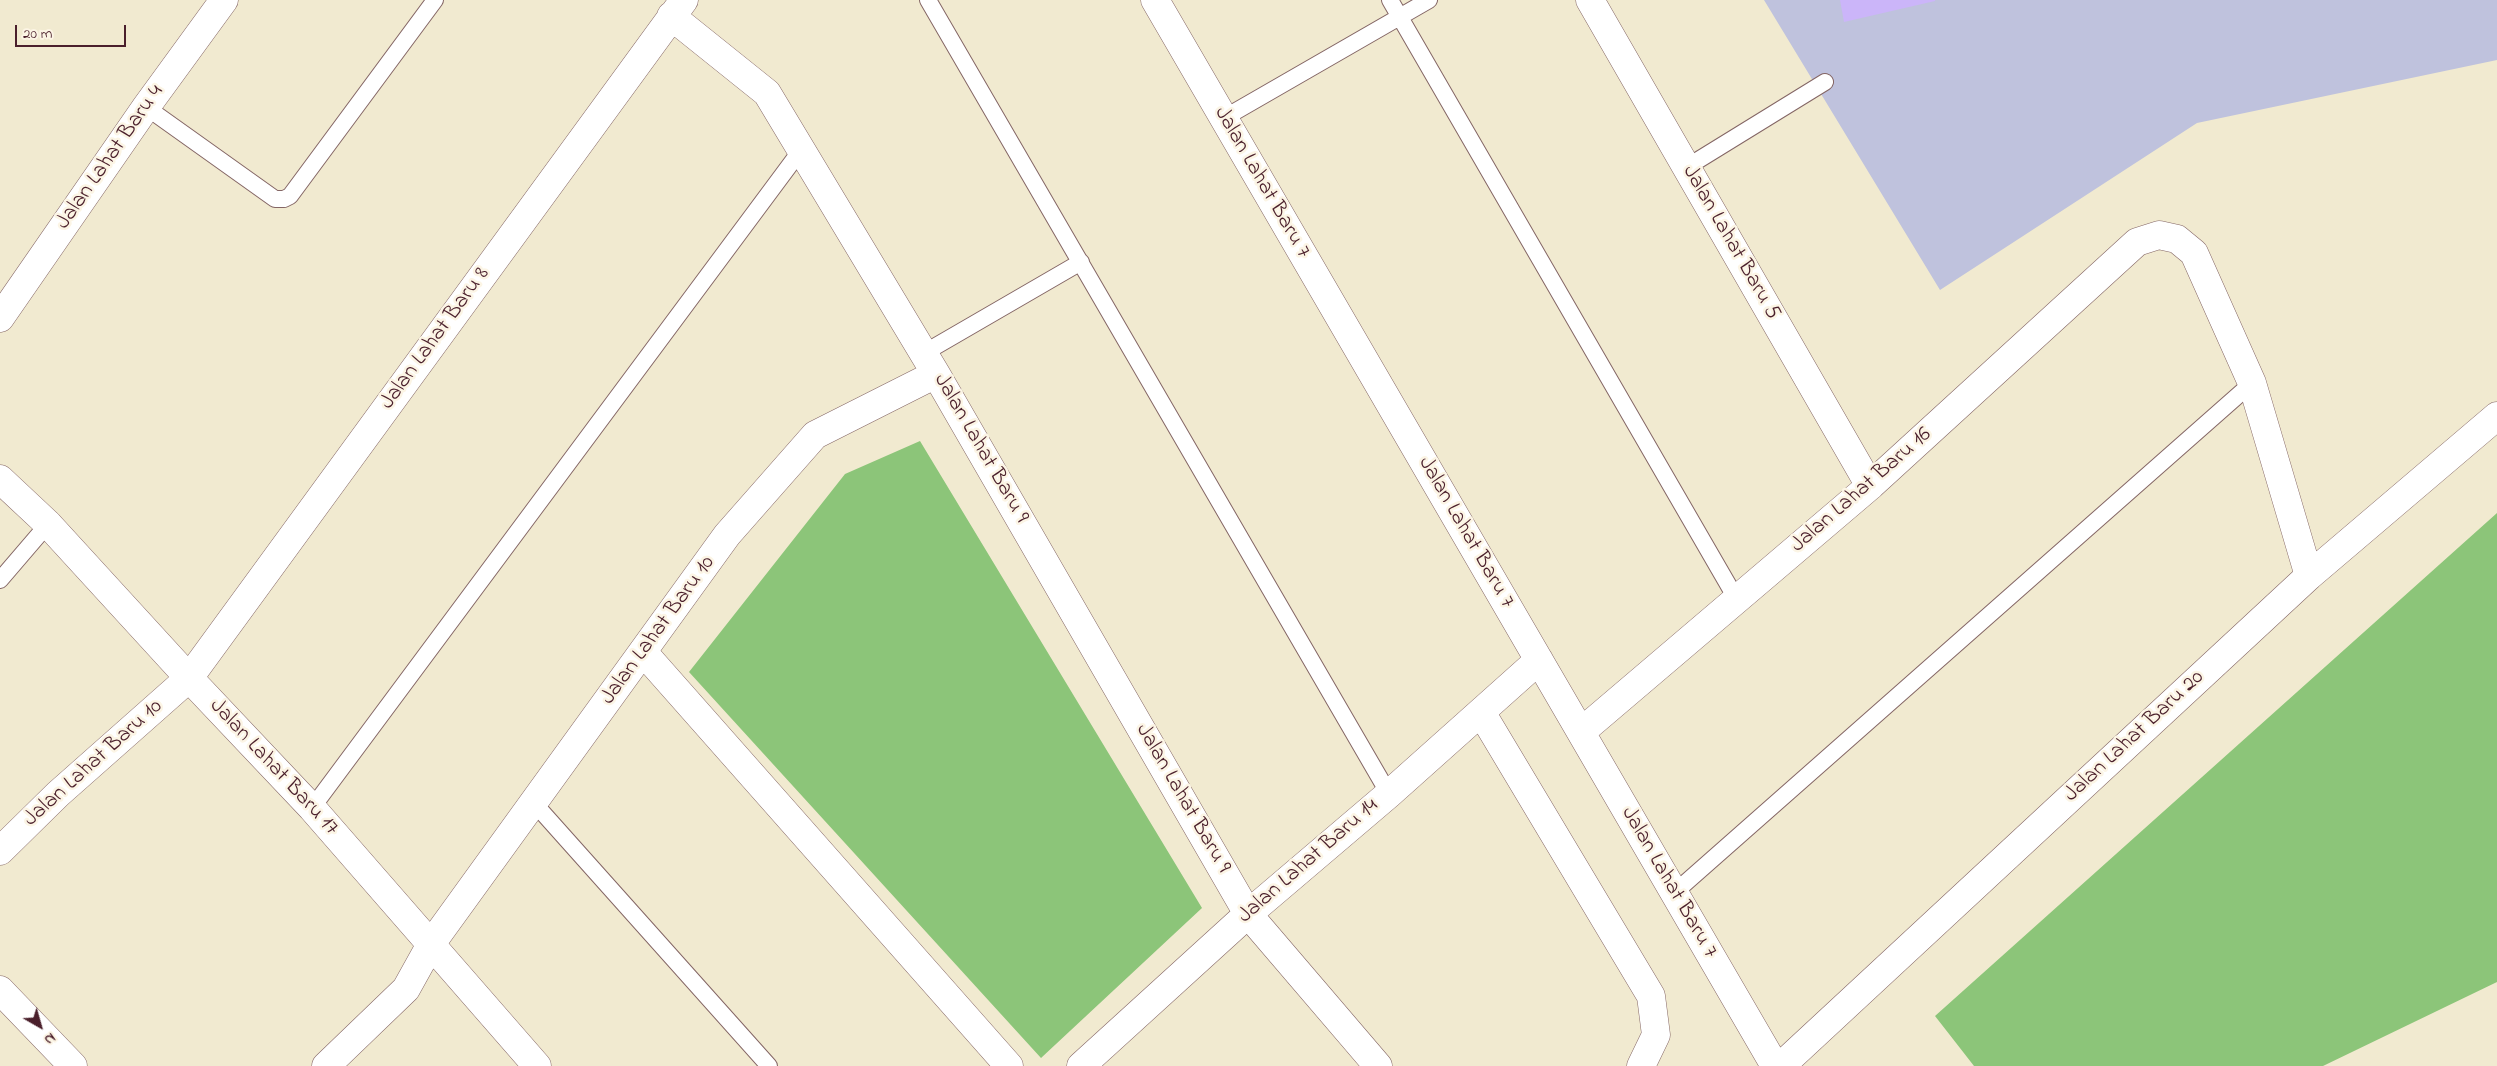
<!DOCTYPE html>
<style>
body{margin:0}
#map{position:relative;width:2497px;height:1066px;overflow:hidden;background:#f1ead0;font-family:"Indie Flower",sans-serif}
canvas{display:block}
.north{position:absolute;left:15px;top:1001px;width:50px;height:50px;-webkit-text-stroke:4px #fcf5e5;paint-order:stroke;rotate:142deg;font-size:14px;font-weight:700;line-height:20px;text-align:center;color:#4a1f2b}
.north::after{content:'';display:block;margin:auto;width:18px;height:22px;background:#4a1f2b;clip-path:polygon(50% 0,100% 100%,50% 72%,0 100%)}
.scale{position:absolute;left:15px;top:25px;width:111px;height:22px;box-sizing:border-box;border:2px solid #4a1f2b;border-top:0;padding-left:6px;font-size:15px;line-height:18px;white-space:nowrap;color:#4a1f2b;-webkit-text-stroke:4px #fcf5e5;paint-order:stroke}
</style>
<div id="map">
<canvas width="2497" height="1066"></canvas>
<div class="north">N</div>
<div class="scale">20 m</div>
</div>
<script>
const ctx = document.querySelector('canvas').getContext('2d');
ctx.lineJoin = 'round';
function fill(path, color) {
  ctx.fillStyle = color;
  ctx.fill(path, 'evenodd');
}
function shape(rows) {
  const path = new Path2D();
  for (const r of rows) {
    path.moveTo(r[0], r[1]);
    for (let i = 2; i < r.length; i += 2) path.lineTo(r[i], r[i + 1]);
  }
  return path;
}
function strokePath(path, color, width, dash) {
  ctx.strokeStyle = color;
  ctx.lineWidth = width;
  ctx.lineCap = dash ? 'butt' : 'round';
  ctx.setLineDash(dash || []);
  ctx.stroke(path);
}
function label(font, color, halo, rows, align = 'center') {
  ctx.font = font + ' "Indie Flower",sans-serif';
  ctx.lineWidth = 5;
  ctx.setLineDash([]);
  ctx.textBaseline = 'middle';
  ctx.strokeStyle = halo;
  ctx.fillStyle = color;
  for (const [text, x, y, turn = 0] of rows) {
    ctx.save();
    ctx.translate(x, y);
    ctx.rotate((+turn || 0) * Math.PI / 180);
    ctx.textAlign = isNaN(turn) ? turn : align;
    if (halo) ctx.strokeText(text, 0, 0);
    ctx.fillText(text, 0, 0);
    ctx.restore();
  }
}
fill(shape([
 [1764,0,2497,0,2497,60,2197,123,1940,290]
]), '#bfc2dd');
fill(shape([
 [920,441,1202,908,1041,1058,689,672,845,474],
 [2497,513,2497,982,2323,1066,1974,1066,1935,1016]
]), '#8cc579');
fill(shape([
 [1840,0,1935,0,1935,1,1844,22]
]), '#cbb5f9');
const lane = shape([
 [928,0,1389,794],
 [1390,0,1737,600],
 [146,107,275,199,284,199,290,196,435,0],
 [1224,118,1429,0],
 [1687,167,1825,82],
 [924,353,1081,262],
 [0,580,48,524],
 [534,803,769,1066],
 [312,808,801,150],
 [1674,893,2252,383]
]);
const street = shape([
 [1155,0,1775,1066],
 [1590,0,1870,486],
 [671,16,767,93,936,374,1248,914,1378,1066],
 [0,318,146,107,224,0],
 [0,479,48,524,189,678,312,808,537,1066],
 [644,653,1009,1066],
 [1481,712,1651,996,1656,1035,1641,1066],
 [1581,732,1870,486,2137,242,2159,235,2177,239,2194,253,2252,383,2309,576],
 [0,851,58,794,189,678,684,0],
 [0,990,73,1066],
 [326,1066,406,989,431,944,727,535,815,435,936,374],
 [1081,1066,1248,914,1389,794,1539,660],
 [1781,1066,2309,576,2497,416]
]);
strokePath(lane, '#846665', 18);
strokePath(street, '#846665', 29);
strokePath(lane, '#fff', 16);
strokePath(street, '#fff', 28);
label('22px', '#4a1f2b', '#fcf5e5', [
 ["Jalan Lahat Baru 4",111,158,-55],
 ["Jalan Lahat Baru 7",1261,183,60],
 ["Jalan Lahat Baru 5",1730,243,60],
 ["Jalan Lahat Baru 8",436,339,-54],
 ["Jalan Lahat Baru 9",980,449,60],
 ["Jalan Lahat Baru 16",1862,491,-41],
 ["Jalan Lahat Baru 7",1465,533,60],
 ["Jalan Lahat Baru 10",659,631,-54],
 ["Jalan Lahat Baru 20",2135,737,-43],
 ["Jalan Lahat Baru 10",94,764,-42],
 ["Jalan Lahat Baru 17",273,768,47],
 ["Jalan Lahat Baru 9",1182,799,60],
 ["Jalan Lahat Baru 14",1309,862,-41],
 ["Jalan Lahat Baru 7",1668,883,60]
]);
</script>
